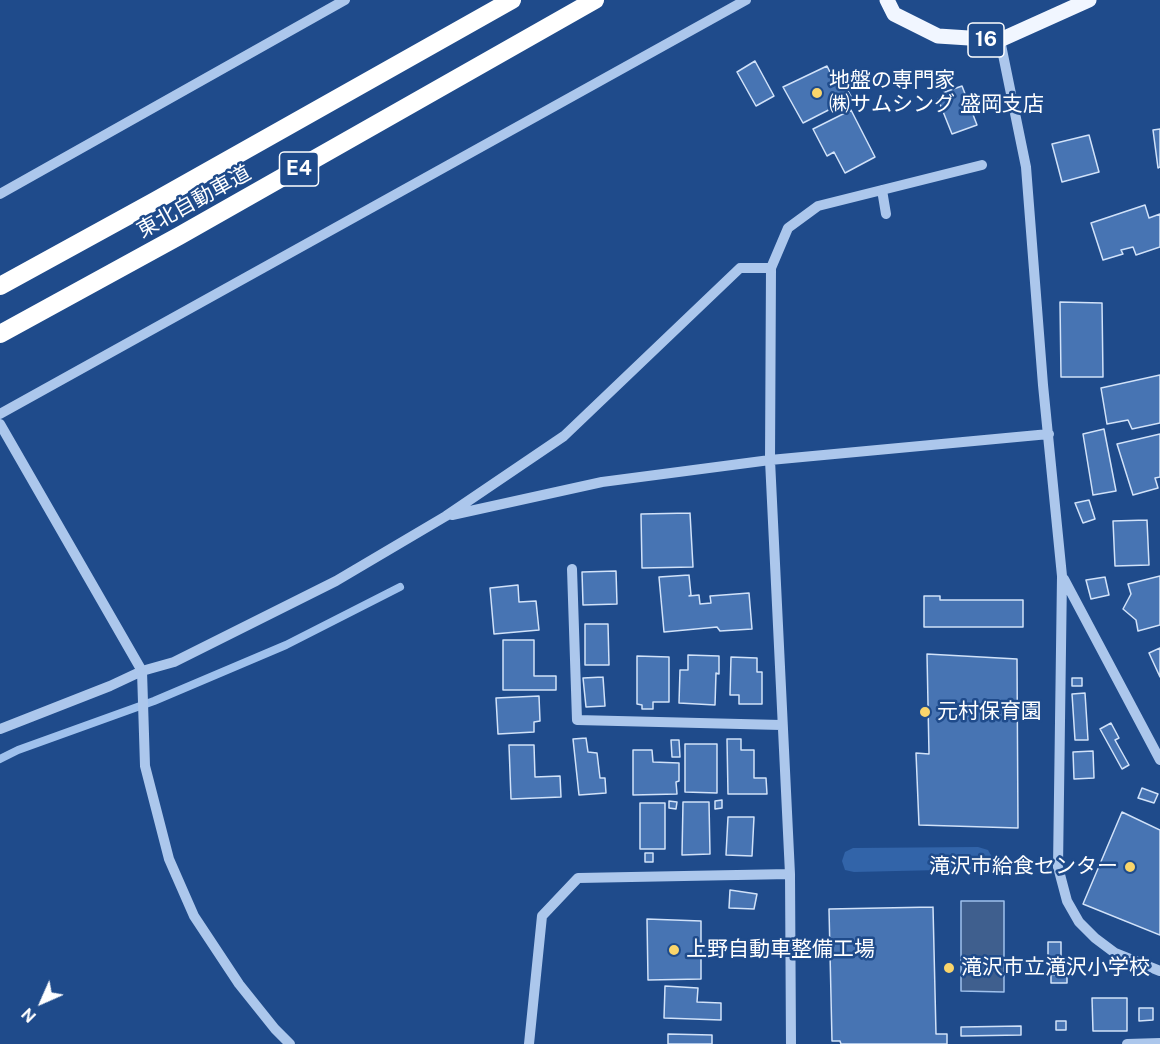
<!DOCTYPE html>
<meta charset="utf-8">
<style>
body{margin:0}
#map{position:relative;width:1160px;height:1044px;overflow:hidden;background:#1f4b8b;font-family:"Public Sans",sans-serif}
canvas{display:block}
.north{position:absolute;left:12px;top:972px;width:60px;height:60px;-webkit-text-stroke:4px #1f4b8b;paint-order:stroke;rotate:225deg;font-size:16px;font-weight:700;line-height:24px;text-align:center;color:#fff}
.north::after{content:'';display:block;margin:auto;width:21px;height:27px;background:#fff;clip-path:polygon(50% 0,100% 100%,50% 72%,0 100%)}
</style>
<div id="map">
<canvas width="1160" height="1044"></canvas>
<div class="north">N</div>
</div>
<script>
const ctx = document.querySelector('canvas').getContext('2d');
ctx.lineJoin = 'round';
function fill(path, color) {
  ctx.fillStyle = color;
  ctx.fill(path, 'evenodd');
}
function shape(rows) {
  const path = new Path2D();
  for (const r of rows) {
    path.moveTo(r[0], r[1]);
    for (let i = 2; i < r.length; i += 2) path.lineTo(r[i], r[i + 1]);
  }
  return path;
}
function strokePath(path, color, width, dash) {
  ctx.strokeStyle = color;
  ctx.lineWidth = width;
  ctx.lineCap = dash ? 'butt' : 'round';
  ctx.setLineDash(dash || []);
  ctx.stroke(path);
}
function label(font, color, halo, rows, align = 'center') {
  ctx.font = font + ' "Public Sans","Noto Sans JP",sans-serif';
  ctx.lineWidth = 5;
  ctx.setLineDash([]);
  ctx.textBaseline = 'middle';
  ctx.strokeStyle = halo;
  ctx.fillStyle = color;
  for (const [text, x, y, turn = 0] of rows) {
    ctx.save();
    ctx.translate(x, y);
    ctx.rotate((+turn || 0) * Math.PI / 180);
    ctx.textAlign = isNaN(turn) ? turn : align;
    if (halo) ctx.strokeText(text, 0, 0);
    ctx.fillText(text, 0, 0);
    ctx.restore();
  }
}
fill(shape([
 [978,847,988,850,992,857,990,864,983,869,854,872,845,870,842,861,845,852,853,848]
]), '#3264a9');
const water = shape([
 [961,901,1004,901,1004,992,961,991,961,901]
]);
fill(water, '#3f5f8e');
strokePath(water, '#9fc1ed', 1.5);
strokePath(shape([
 [0,759,18,750,154,701,286,645,400,587]
]), '#9fc1ed', 8);
const building = shape([
 [755,61,774,96,756,106,737,72,755,61],
 [827,66,835,82,842,80,852,98,803,123,783,87,827,66],
 [962,86,977,125,952,134,938,99,943,97,942,93,962,86],
 [851,110,875,157,845,173,834,152,827,156,813,129,851,110],
 [1160,129,1160,167,1158,168,1153,130,1160,129],
 [1089,135,1099,172,1062,182,1052,144,1089,135],
 [1145,205,1149,218,1160,214,1160,247,1136,255,1133,247,1121,250,1123,254,1103,260,1091,223,1145,205],
 [1060,302,1102,303,1103,377,1061,377,1060,302],
 [1160,375,1160,423,1132,429,1128,420,1107,424,1101,388,1160,375],
 [1104,429,1116,491,1093,495,1083,434,1104,429],
 [1160,434,1160,477,1155,478,1158,488,1133,495,1117,444,1160,434],
 [1089,500,1095,519,1083,523,1075,503,1089,500],
 [690,513,693,567,642,568,641,514,690,513],
 [1147,520,1149,565,1115,566,1113,521,1147,520],
 [616,571,617,604,583,605,582,572,616,571],
 [689,575,691,595,689,596,699,595,700,604,711,603,710,596,749,593,752,629,720,631,717,627,664,632,659,577,689,575],
 [1160,576,1160,625,1138,631,1136,620,1123,609,1131,594,1128,584,1160,576],
 [1105,577,1109,595,1091,599,1086,580,1105,577],
 [518,585,519,602,536,601,539,630,494,634,490,588,518,585],
 [924,596,940,596,940,600,1023,600,1023,627,924,627,924,596],
 [585,624,608,624,609,665,585,665,585,624],
 [503,640,534,640,534,676,556,676,556,690,503,690,503,640],
 [1160,648,1160,677,1149,653,1160,648],
 [927,654,1017,659,1018,828,919,825,916,753,929,754,927,654],
 [688,655,719,656,719,674,716,673,715,705,679,703,680,670,688,670,688,655],
 [637,656,669,657,669,702,653,702,653,709,642,709,642,705,637,704,637,656],
 [731,657,757,658,757,672,762,672,762,704,739,704,739,695,730,695,731,657],
 [603,677,605,706,586,707,583,678,603,677],
 [1072,678,1082,678,1082,686,1072,686,1072,678],
 [1085,693,1088,740,1075,740,1072,694,1085,693],
 [539,696,540,721,534,722,534,732,498,734,496,698,539,696],
 [1111,723,1119,738,1115,740,1129,765,1122,769,1100,729,1111,723],
 [586,738,588,752,597,753,600,778,605,778,606,793,579,795,573,739,586,738],
 [727,739,741,739,741,750,754,750,754,778,766,778,767,794,728,794,727,739],
 [671,740,679,740,680,757,672,757,671,740],
 [685,744,717,744,717,793,685,792,685,744],
 [509,745,534,745,535,777,560,776,561,797,511,799,509,745],
 [633,750,652,750,653,762,679,763,679,781,676,782,677,794,633,795,633,750],
 [1093,751,1094,778,1074,779,1073,752,1093,751],
 [1142,788,1158,794,1154,803,1138,798,1142,788],
 [722,800,722,808,715,809,715,801,722,800],
 [669,801,677,802,676,809,669,808,669,801],
 [683,802,709,802,710,854,682,855,683,802],
 [640,803,665,803,665,849,640,849,640,803],
 [1122,812,1160,830,1160,935,1083,904,1122,812],
 [728,817,754,817,752,856,726,855,728,817],
 [645,853,653,853,653,862,645,862,645,853],
 [730,890,757,894,754,909,729,908,730,890],
 [933,907,936,1034,947,1034,947,1044,841,1044,840,1041,832,1041,829,909,933,907],
 [647,919,701,921,701,979,648,980,647,919],
 [1048,942,1061,942,1061,966,1048,966,1048,942],
 [1051,975,1067,975,1067,983,1051,983,1051,975],
 [665,986,698,988,697,1002,721,1003,721,1020,664,1018,665,986],
 [1092,998,1127,998,1127,1031,1093,1031,1092,998],
 [1139,1008,1153,1008,1153,1020,1139,1021,1139,1008],
 [1056,1021,1066,1021,1066,1030,1056,1030,1056,1021],
 [1021,1026,1021,1035,961,1036,961,1027,1021,1026],
 [668,1034,712,1035,712,1044,668,1044,668,1034]
]);
fill(building, '#4774b3');
strokePath(building, '#d1e2f9', 1.5);
strokePath(shape([
 [1000,40,1026,167,1043,385,1062,576,1058,867,1067,901,1079,922,1095,938,1115,953,1160,971],
 [882,190,886,214],
 [0,194,345,0],
 [0,414,746,0],
 [0,424,142,671,145,766,169,859,194,916,239,984,275,1029,290,1044],
 [452,515,602,482,770,460,1049,434],
 [572,569,577,720,781,725],
 [1064,579,1160,760],
 [0,729,110,686,142,671,174,662,336,581,446,516,564,436,740,268,771,268],
 [529,1044,542,916,578,878,790,874],
 [791,1044,790,874,770,460,771,268,788,228,818,206,982,165],
 [1127,1044,1160,1043]
]), '#acc7ec', 10);
strokePath(shape([
 [887,0,894,14,938,36,1000,40,1089,0]
]), '#f1f6ff', 15);
strokePath(shape([
 [0,286,155,201,512,0],
 [0,334,179,236,595,0]
]), '#fff', 18);
for (const [x, y, r, color] of [
 [817,93,6,"#fad56b"],
 [925,712,6,"#fad56b"],
 [1130,867,6,"#fad56b"],
 [674,950,6,"#fad56b"],
 [949,968,6,"#fad56b"]
]) {
  const dot = new Path2D();
  dot.arc(x, y, r, 0, 2 * Math.PI);
  ctx.fillStyle = color;
  ctx.fill(dot);
  strokePath(dot, '#1f4b8b', 2);
}
for (const [x, y, w] of [
 [986,40,36],
 [299,169,39]
]) {
  const box = new Path2D();
  box.roundRect(x - w / 2, y - 17, w, 34, 4.5);
  ctx.fillStyle = '#1f4b8b';
  ctx.fill(box);
  strokePath(box, '#fff', 1.5);
}
label('bold 20px', '#fff', null, [
 ["16",986,40],
 ["E4",299,169]
]);
label('21px', '#fff', '#1f4b8b', [
 ["地盤の専門家",829,81],
 ["㈱サムシング 盛岡支店",829,105],
 ["元村保育園",937,712],
 ["滝沢市給食センター",1118,867,"right"],
 ["上野自動車整備工場",686,950],
 ["滝沢市立滝沢小学校",961,968]
], 'left');
label('21px', '#fff', '#1f4b8b', [
 ["東北自動車道",194,202,-29]
]);
</script>
